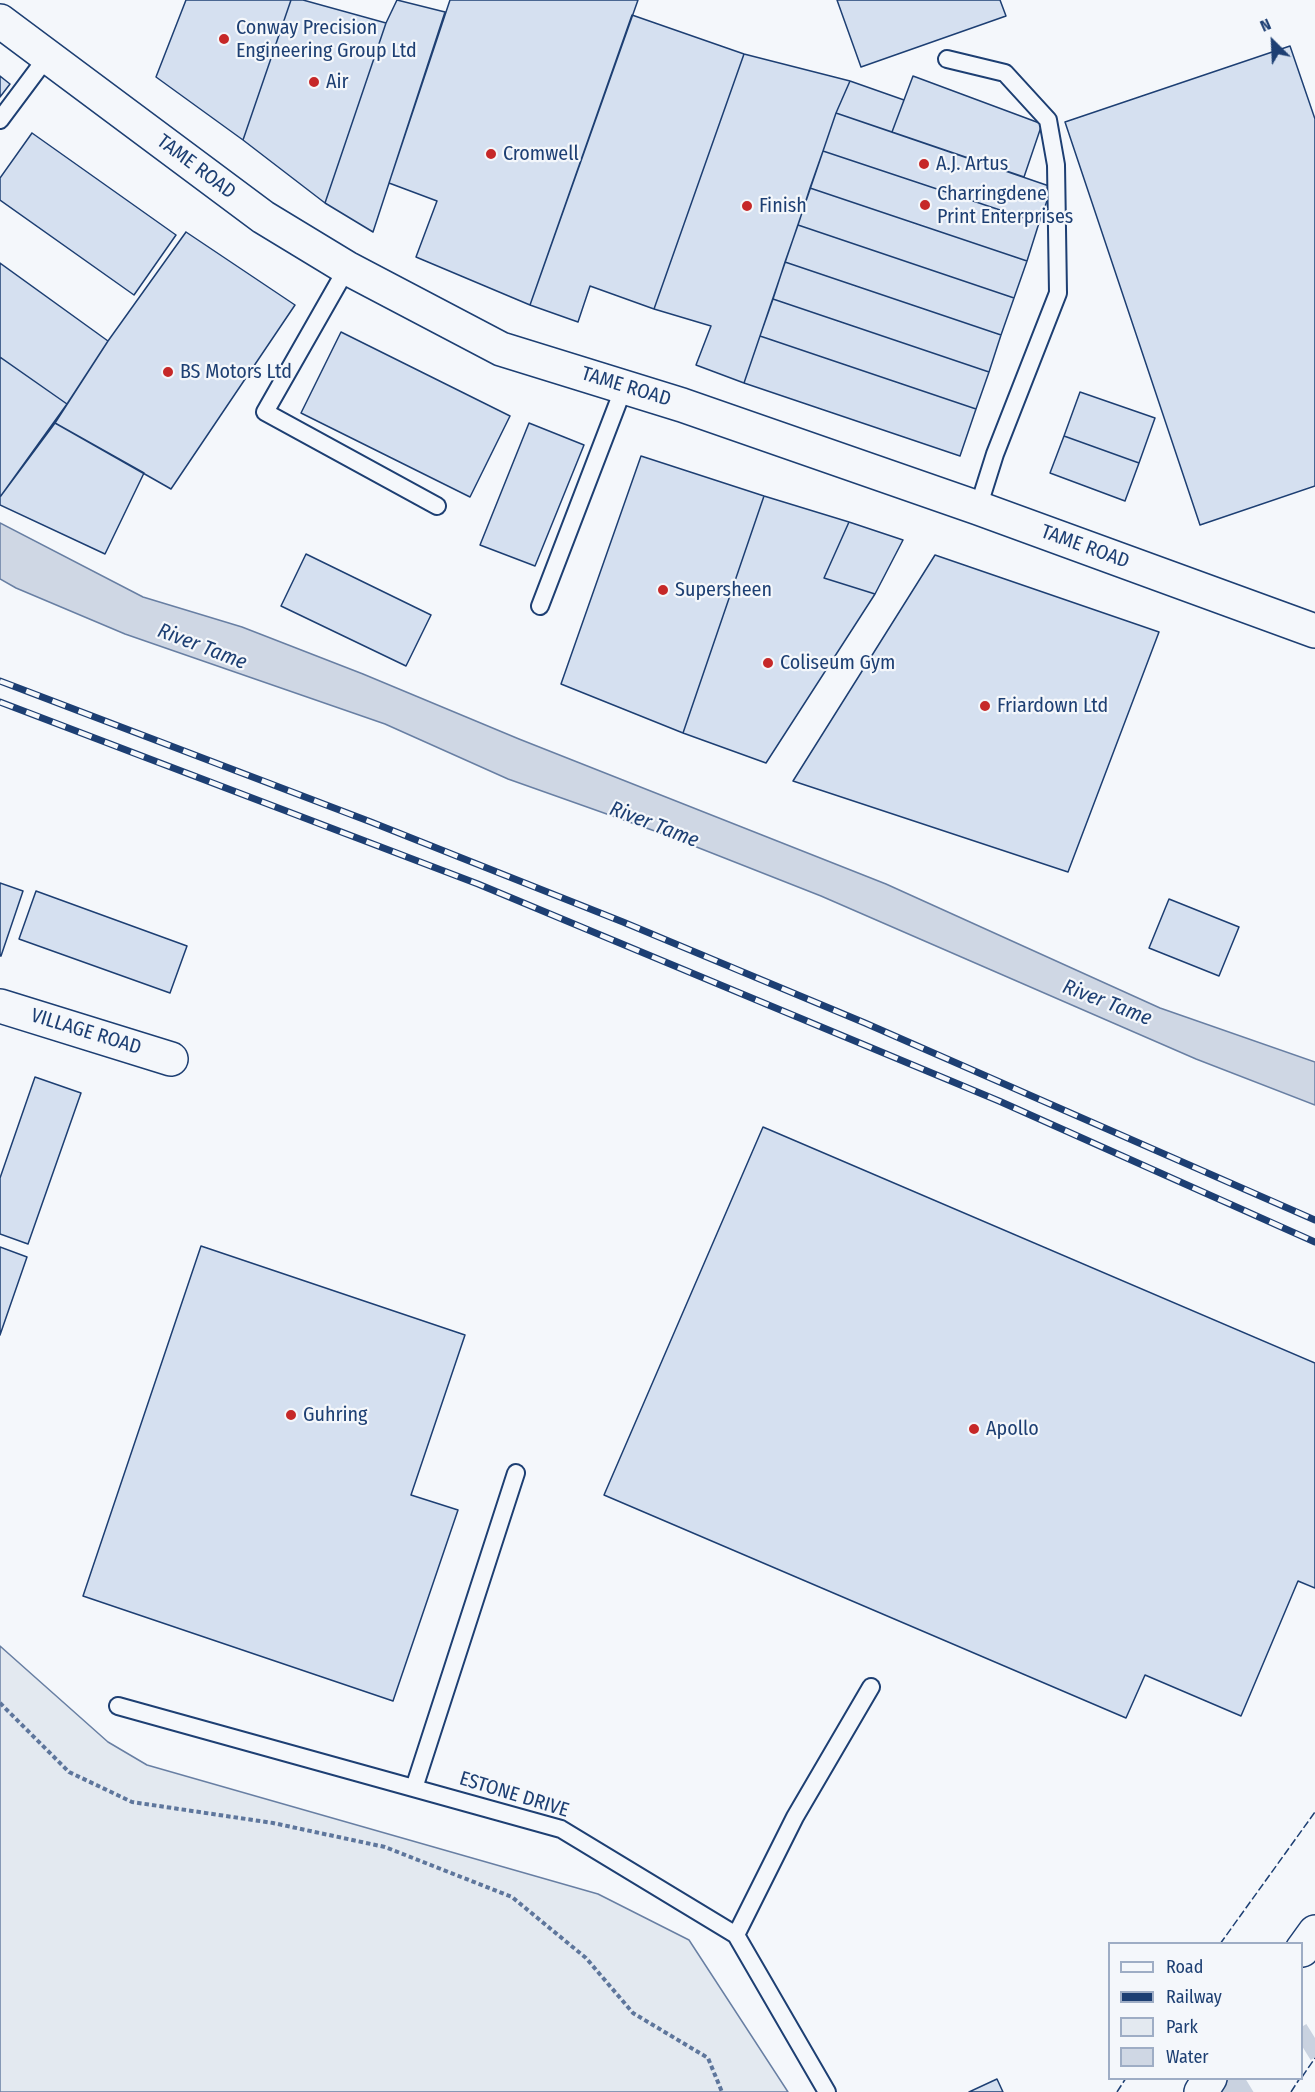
<!DOCTYPE html>
<style>
body{margin:0}
#map{position:relative;width:1315px;height:2092px;overflow:hidden;background:#f4f7fb;font-family:"Fira Sans Condensed",sans-serif}
canvas{display:block}
.legend{position:absolute;left:1108px;top:1942px;width:195px;height:138px;box-sizing:border-box;background:#f4f7fb;border:2px solid #9eadc5;margin:0;padding:8px 10px;list-style:none;font-size:18px;color:#1d3f73}
.legend li{display:flex;align-items:center;gap:12px;height:30px}
.legend b{width:30px;border:2px solid #9eadc5}
.north{position:absolute;left:1243px;top:12px;width:60px;height:60px;-webkit-text-stroke:4px #f4f7fb;paint-order:stroke;rotate:336deg;font-size:16px;font-weight:700;line-height:24px;text-align:center;color:#1d3f73}
.north::after{content:'';display:block;margin:auto;width:21px;height:27px;background:#1d3f73;clip-path:polygon(50% 0,100% 100%,50% 72%,0 100%)}
</style>
<div id="map">
<canvas width="1315" height="2092"></canvas>
<ul class="legend">
<li><b style="height:8px;background:#f4f7fb"></b>Road</li>
<li><b style="height:8px;background:#1d3f73"></b>Railway</li>
<li><b style="height:16px;background:#e3e9f0"></b>Park</li>
<li><b style="height:16px;background:#cfd7e4"></b>Water</li>
</ul>
<div class="north">N</div>
</div>
<script>
const ctx = document.querySelector('canvas').getContext('2d');
ctx.lineJoin = 'round';
function fill(path, color) {
  ctx.fillStyle = color;
  ctx.fill(path, 'evenodd');
}
function shape(rows) {
  const path = new Path2D();
  for (const r of rows) {
    path.moveTo(r[0], r[1]);
    for (let i = 2; i < r.length; i += 2) path.lineTo(r[i], r[i + 1]);
  }
  return path;
}
function strokePath(path, color, width, dash) {
  ctx.strokeStyle = color;
  ctx.lineWidth = width;
  ctx.lineCap = dash ? 'butt' : 'round';
  ctx.setLineDash(dash || []);
  ctx.stroke(path);
}
function label(font, color, halo, rows, align = 'center') {
  ctx.font = font + ' "Fira Sans Condensed",sans-serif';
  ctx.lineWidth = 4.5;
  ctx.setLineDash([]);
  ctx.textBaseline = 'middle';
  ctx.strokeStyle = halo;
  ctx.fillStyle = color;
  for (const [text, x, y, turn = 0] of rows) {
    ctx.save();
    ctx.translate(x, y);
    ctx.rotate((+turn || 0) * Math.PI / 180);
    ctx.textAlign = isNaN(turn) ? turn : align;
    if (halo) ctx.strokeText(text, 0, 0);
    ctx.fillText(text, 0, 0);
    ctx.restore();
  }
}
const green = shape([
 [0,1646,108,1742,147,1765,598,1894,689,1940,788,2092,0,2092,0,1646]
]);
fill(green, '#e3e9f0');
strokePath(green, '#687fa3', 1.5);
const water = shape([
 [0,523,143,597,242,627,363,674,519,739,886,884,1160,1008,1315,1062,1315,1105,1196,1059,821,896,666,835,508,779,385,724,125,634,16,588,0,579,0,523]
]);
fill(water, '#cfd7e4');
strokePath(water, '#687fa3', 1.5);
const building = shape([
 [186,0,291,0,243,140,156,77,186,0],
 [291,0,303,0,386,23,325,203,243,140,291,0],
 [397,0,445,12,373,232,325,203,386,23,397,0],
 [450,0,638,0,530,305,416,257,437,201,389,183,450,0],
 [837,0,1000,0,1006,16,861,67,837,0],
 [632,15,744,54,654,309,590,286,578,322,530,305,632,15],
 [1290,46,1315,119,1315,486,1200,525,1065,122,1290,46],
 [744,54,850,81,836,113,744,383,696,365,711,326,654,309,744,54],
 [0,76,10,84,0,97,0,76],
 [913,76,1042,124,1024,177,892,132,913,76],
 [850,81,904,100,892,132,836,113,850,81],
 [836,113,1052,187,1039,223,823,151,836,113],
 [32,133,176,235,134,295,0,200,0,178,32,133],
 [823,151,1039,223,1027,261,810,188,823,151],
 [810,188,1027,261,1014,298,798,225,810,188],
 [798,225,1014,298,1001,335,785,262,798,225],
 [186,232,295,305,171,489,55,423,108,341,186,232],
 [785,262,1001,335,989,372,773,299,785,262],
 [0,263,108,341,67,404,0,357,0,263],
 [773,299,989,372,976,409,760,336,773,299],
 [341,332,510,416,470,497,301,413,341,332],
 [760,336,976,409,960,456,744,383,760,336],
 [0,357,67,404,0,497,0,357],
 [1080,392,1155,418,1139,463,1064,436,1080,392],
 [55,423,144,473,105,554,0,505,0,497,55,423],
 [529,423,584,445,535,566,480,545,529,423],
 [1064,436,1139,463,1125,501,1050,473,1064,436],
 [641,456,764,496,683,733,561,684,641,456],
 [764,496,849,522,824,578,875,594,766,763,683,733,764,496],
 [849,522,903,540,875,594,824,578,849,522],
 [306,554,431,615,406,666,281,606,306,554],
 [935,555,1159,632,1068,872,793,781,935,555],
 [0,883,23,891,1,956,0,956,0,883],
 [36,891,187,946,170,993,19,939,36,891],
 [1169,899,1239,927,1219,976,1149,948,1169,899],
 [35,1077,81,1093,28,1244,0,1234,0,1178,35,1077],
 [763,1127,1315,1363,1315,1588,1298,1581,1241,1716,1145,1675,1126,1718,604,1495,763,1127],
 [201,1246,465,1335,411,1495,458,1510,393,1701,83,1596,201,1246],
 [0,1247,27,1257,0,1335,0,1247],
 [997,2079,1003,2092,969,2092,997,2079]
]);
fill(building, '#d5e0f0');
strokePath(building, '#1d3f73', 1.5);
strokePath(shape([
 [1302,2046,1315,2038],
 [1222,2092,1245,2078]
]), '#c9d2e0', 33, [33, 16]);
const lane = shape([
 [947,59,1005,73,1048,120,1056,165,1058,293,995,454,978,508],
 [0,120,47,57],
 [347,268,265,412,437,506],
 [540,606,624,387],
 [118,1706,561,1829,736,1935,827,2092],
 [414,1788,516,1473],
 [736,1935,795,1817,871,1687]
]);
const street = shape([
 [0,21,263,217,347,268,501,349,682,405,978,508,1315,631],
 [0,1006,171,1059]
]);
const highway = shape([
 [1302,1950,1315,1932],
 [1201,2092,1210,2078]
]);
strokePath(lane, '#1d3f73', 20);
strokePath(street, '#1d3f73', 36);
strokePath(highway, '#1d3f73', 36);
strokePath(shape([
 [0,1703,69,1772,132,1802,273,1823,385,1847,512,1897,586,1958,633,2013,708,2058,722,2092]
]), '#5e769c', 4, [4.5, 3]);
strokePath(lane, '#f4f7fb', 16);
strokePath(street, '#f4f7fb', 33);
strokePath(highway, '#f4f7fb', 33);
const rail = shape([
 [0,681,371,822,623,922,865,1023,1315,1220],
 [0,702,478,884,999,1101,1315,1242]
]);
strokePath(rail, '#1d3f73', 7);
strokePath(rail, '#f4f7fb', 4.5, [14]);
strokePath(shape([
 [1220,1944,1315,1812],
 [1302,2077,1315,2058],
 [1117,2092,1126,2078],
 [1291,2092,1300,2078]
]), '#1d3f73', 1.5, [8, 3]);
for (const [x, y, r, color] of [
 [224,39,6,"#c62828"],
 [314,82,6,"#c62828"],
 [491,154,6,"#c62828"],
 [924,164,6,"#c62828"],
 [925,205,6,"#c62828"],
 [747,206,6,"#c62828"],
 [168,372,6,"#c62828"],
 [663,590,6,"#c62828"],
 [768,663,6,"#c62828"],
 [985,706,6,"#c62828"],
 [291,1415,6,"#c62828"],
 [974,1429,6,"#c62828"]
]) {
  const dot = new Path2D();
  dot.arc(x, y, r, 0, 2 * Math.PI);
  ctx.fillStyle = color;
  ctx.fill(dot);
  strokePath(dot, '#f4f7fb', 2);
}
label('20px', '#1d3f73', '#f4f7fb', [
 ["Conway Precision",236,28],
 ["Engineering Group Ltd",236,51],
 ["Air",326,82],
 ["Cromwell",503,154],
 ["A.J. Artus",936,164],
 ["Charringdene",937,194],
 ["Print Enterprises",937,217],
 ["Finish",759,206],
 ["BS Motors Ltd",180,372],
 ["Supersheen",675,590],
 ["Coliseum Gym",780,663],
 ["Friardown Ltd",997,706],
 ["Guhring",303,1415],
 ["Apollo",986,1429]
], 'left');
label('20px', '#1d3f73', '#f4f7fb', [
 ["TAME ROAD",196,167,37],
 ["TAME ROAD",626,387,17],
 ["TAME ROAD",1085,547,20],
 ["VILLAGE ROAD",86,1032,17],
 ["ESTONE DRIVE",514,1795,17]
]);
label('italic 21px', '#1d3f73', '#f4f7fb', [
 ["River Tame",202,647,21],
 ["River Tame",654,825,21],
 ["River Tame",1107,1003,21]
]);
</script>
